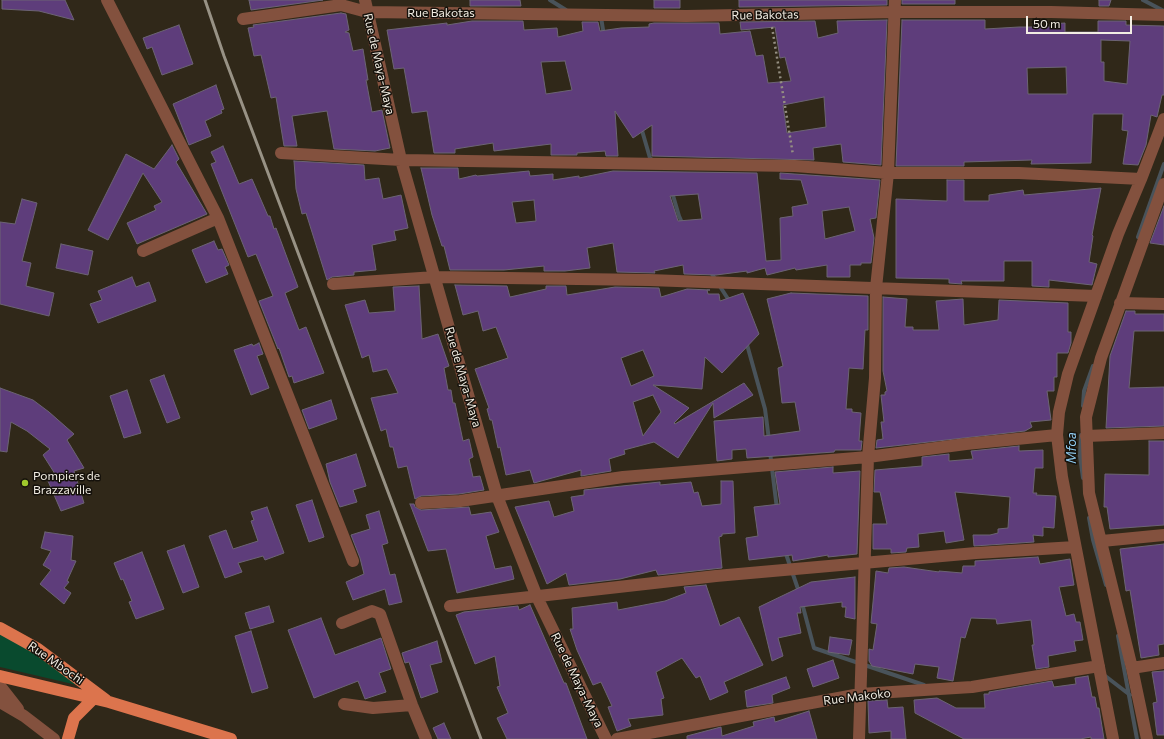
<!DOCTYPE html>
<style>
body{margin:0}
#map{position:relative;width:1164px;height:739px;overflow:hidden;background:#302819;font-family:Commissioner,sans-serif}
canvas{display:block}
.scale{position:absolute;left:1026px;top:16px;width:106px;height:18px;box-sizing:border-box;border:2px solid #f2ede3;border-top:0;padding-left:5px;font-size:12px;line-height:14px;white-space:nowrap;color:#f2ede3;-webkit-text-stroke:3px #15110b;paint-order:stroke}
</style>
<div id="map">
<canvas width="1164" height="739"></canvas>
<div class="scale">50 m</div>
</div>
<script>
const ctx = document.querySelector('canvas').getContext('2d');
ctx.lineJoin = 'round';
function fill(path, color) {
  ctx.fillStyle = color;
  ctx.fill(path, 'evenodd');
}
function shape(rows) {
  const path = new Path2D();
  for (const r of rows) {
    path.moveTo(r[0], r[1]);
    for (let i = 2; i < r.length; i += 2) path.lineTo(r[i], r[i + 1]);
  }
  return path;
}
function strokePath(path, color, width, dash) {
  ctx.strokeStyle = color;
  ctx.lineWidth = width;
  ctx.lineCap = dash ? 'butt' : 'round';
  ctx.setLineDash(dash || []);
  ctx.stroke(path);
}
function label(font, color, halo, rows, align = 'center') {
  ctx.font = font + ' Commissioner,sans-serif';
  ctx.lineWidth = 3;
  ctx.setLineDash([]);
  ctx.textBaseline = 'middle';
  ctx.strokeStyle = halo;
  ctx.fillStyle = color;
  for (const [text, x, y, turn = 0] of rows) {
    ctx.save();
    ctx.translate(x, y);
    ctx.rotate((+turn || 0) * Math.PI / 180);
    ctx.textAlign = isNaN(turn) ? turn : align;
    if (halo) ctx.strokeText(text, 0, 0);
    ctx.fillText(text, 0, 0);
    ctx.restore();
  }
}
fill(shape([
 [0,632,39,656,81,686,0,667]
]), '#094a2e');
strokePath(shape([
 [550,0,566,10],
 [1143,0,1164,11],
 [601,17,604,36],
 [641,127,650,158,653,161],
 [672,192,679,216,683,225],
 [1138,237,1164,164],
 [710,271,730,302],
 [746,341,765,409,769,440],
 [1083,406,1084,391,1093,366],
 [1081,435,1080,456,1083,478],
 [770,452,777,509],
 [1089,518,1093,540,1106,585],
 [785,551,799,592],
 [802,603,814,648,924,685],
 [1118,636,1137,739],
 [1104,675,1130,695]
]), '#49535a', 4);
const building = shape([
 [2,0,65,0,74,20,39,11,2,9,2,0],
 [249,0,323,0,251,10,249,0],
 [470,0,520,0,521,6,470,6,470,0],
 [654,0,680,0,680,8,654,8,654,0],
 [739,0,887,0,887,5,739,7,739,0],
 [902,0,955,0,955,4,902,4,902,0],
 [1099,0,1111,0,1109,6,1099,6,1099,0],
 [341,13,346,14,349,30,345,32,349,33,353,51,363,49,368,80,366,80,372,112,382,110,390,148,375,151,334,149,327,111,292,116,297,146,284,146,276,97,271,98,261,55,254,56,248,28,254,27,253,25,341,13],
 [887,20,881,165,843,162,841,144,813,148,814,160,652,156,652,125,633,138,615,111,618,156,606,156,605,151,577,153,577,155,551,155,551,144,494,151,493,143,455,149,455,153,434,153,427,111,412,113,404,68,394,69,387,30,447,23,447,25,472,21,523,21,524,30,557,28,558,37,583,31,582,22,598,22,600,31,621,28,649,27,649,24,654,23,719,23,720,34,750,31,756,56,763,55,768,83,791,81,785,57,780,58,775,27,741,30,740,22,815,21,818,38,838,33,837,21,887,20],
 [565,61,572,90,546,94,541,62,565,61],
 [824,97,826,127,787,133,783,105,824,97],
 [902,20,985,20,985,29,1019,27,1050,27,1050,24,1065,23,1065,32,1098,32,1098,21,1126,21,1126,25,1164,26,1164,95,1162,95,1157,117,1151,115,1146,145,1138,165,1123,164,1128,131,1122,130,1123,114,1093,114,1091,163,1031,164,1032,160,964,162,964,166,896,166,902,20],
 [1101,40,1130,41,1127,84,1104,81,1104,62,1101,62,1101,40],
 [1066,67,1067,94,1028,94,1027,68,1066,67],
 [179,25,193,64,162,75,152,47,147,49,143,38,179,25],
 [216,85,224,109,221,110,222,113,205,121,211,136,189,145,173,104,216,85],
 [172,145,179,159,176,162,207,214,137,244,127,223,156,210,154,206,162,202,143,173,108,240,88,230,126,154,154,169,172,145],
 [223,146,239,184,252,179,268,216,270,216,274,229,276,228,298,287,285,293,299,330,306,327,324,373,294,383,292,376,289,377,279,348,278,349,259,301,273,296,256,254,248,257,211,164,216,162,211,152,223,146],
 [294,161,364,165,365,180,379,178,383,199,401,195,408,228,394,231,396,240,372,245,376,270,354,272,354,275,332,277,327,280,306,213,302,214,296,189,294,161],
 [421,168,458,168,459,179,476,175,477,176,529,171,530,176,553,174,553,180,579,176,579,178,613,171,757,173,766,261,781,260,780,218,793,216,792,207,808,204,801,180,780,179,780,173,880,180,876,218,870,219,874,238,871,263,861,263,861,265,850,265,850,277,827,277,827,265,796,270,795,268,767,275,765,268,747,273,747,271,716,275,684,274,683,265,654,271,655,273,617,272,613,243,587,248,590,268,565,271,544,271,544,266,504,270,450,270,444,246,442,246,432,215,421,168],
 [698,194,702,219,678,221,670,196,698,194],
 [534,200,536,221,516,223,512,202,534,200],
 [849,207,855,231,825,239,822,211,849,207],
 [947,180,964,180,964,201,989,201,989,195,1023,190,1024,195,1101,188,1092,235,1093,236,1089,262,1097,264,1092,285,1049,280,1049,287,1032,286,1032,261,1004,261,1004,281,961,281,962,284,949,283,949,279,896,278,896,199,947,201,947,180],
 [22,199,37,203,22,261,31,263,26,286,54,293,49,316,0,304,0,222,15,224,22,199],
 [1164,206,1164,245,1150,243,1164,206],
 [214,241,218,250,222,249,229,265,225,267,228,274,206,283,192,250,214,241],
 [61,244,93,251,88,275,56,268,61,244],
 [132,277,136,287,149,282,156,301,98,323,90,304,102,300,98,291,132,277],
 [455,285,507,286,510,297,546,289,546,286,566,286,567,295,615,287,659,288,661,297,687,289,710,290,707,290,708,294,719,294,720,301,743,293,759,334,722,373,705,357,702,389,653,385,689,408,674,423,675,424,744,383,753,395,714,418,713,403,678,458,654,442,624,450,625,454,609,459,611,471,581,476,581,470,534,483,530,470,506,475,500,447,498,448,492,420,490,420,487,409,489,408,475,369,508,358,496,327,483,331,478,311,463,315,455,285],
 [643,350,654,376,631,386,621,358,643,350],
 [653,395,661,412,643,436,633,402,653,395],
 [419,286,422,339,438,334,449,366,444,368,448,390,451,390,453,403,455,403,463,441,469,439,473,457,469,459,473,477,480,476,484,490,459,494,421,496,415,499,407,466,398,468,393,447,390,447,386,429,381,431,371,398,398,393,387,369,373,372,369,355,362,358,345,305,365,300,369,313,395,311,393,287,419,286],
 [791,293,868,296,868,330,865,330,863,369,849,368,846,409,852,409,852,412,861,413,859,441,862,441,861,450,835,450,834,452,747,458,746,449,732,450,732,459,717,461,714,421,763,417,764,436,800,431,795,402,782,403,778,368,783,366,767,299,791,293],
 [883,297,907,299,905,327,913,327,913,330,939,330,936,301,963,299,964,325,998,320,999,300,1068,303,1068,332,1071,332,1071,343,1068,353,1057,353,1057,377,1054,377,1054,391,1047,391,1051,420,1030,422,1032,427,1025,431,876,448,877,440,883,439,881,422,884,422,881,395,885,395,885,392,887,391,883,371,883,297],
 [1126,311,1135,311,1135,314,1164,314,1164,331,1134,331,1129,388,1164,387,1164,426,1106,428,1110,356,1126,311],
 [259,343,263,354,257,356,269,388,251,395,234,350,252,344,253,346,259,343],
 [164,375,180,418,167,423,150,380,164,375],
 [0,388,33,400,49,412,74,434,67,440,84,468,74,471,84,503,61,511,48,481,57,477,43,455,50,449,27,431,11,422,7,452,0,451,0,388],
 [127,390,141,433,124,438,110,396,127,390],
 [331,400,337,419,309,429,302,410,331,400],
 [1149,441,1164,441,1164,525,1110,529,1107,507,1104,507,1105,474,1149,475,1149,441],
 [1019,446,1019,451,1043,450,1043,468,1035,468,1033,493,1037,493,1036,495,1056,496,1054,528,1043,527,1043,536,1033,535,1034,542,974,546,973,535,990,535,998,533,998,529,1008,528,1010,497,955,492,964,540,946,543,944,531,918,534,919,547,907,548,906,552,891,553,891,549,873,549,873,524,887,524,880,492,874,492,875,470,922,466,922,457,949,454,949,461,973,459,971,451,1019,446],
 [356,454,366,486,353,490,357,502,340,507,330,482,326,464,356,454],
 [833,467,833,473,860,471,857,554,828,557,828,555,793,561,792,555,749,560,746,538,758,536,754,507,780,504,775,472,833,467],
 [721,481,733,481,735,533,722,534,722,536,719,537,722,568,658,575,656,570,620,579,569,585,566,573,547,584,515,507,549,501,554,517,574,511,571,497,584,495,584,490,660,482,660,485,691,482,694,493,698,492,702,506,721,504,721,481],
 [312,500,324,537,309,542,296,505,312,500],
 [410,504,414,504,415,507,421,510,469,507,471,515,491,512,499,532,486,536,495,569,511,566,514,579,457,593,446,549,428,551,410,504],
 [267,507,284,553,265,560,263,556,238,563,242,572,225,578,209,536,226,530,233,549,258,541,251,521,254,520,251,512,267,507],
 [379,511,388,543,382,545,390,575,395,574,402,602,389,605,385,589,353,600,346,582,364,574,360,558,351,535,370,529,366,515,379,511],
 [45,532,73,536,71,560,76,561,67,581,69,582,64,588,71,593,64,604,40,584,51,570,43,565,51,551,41,548,45,532],
 [1164,544,1164,644,1158,645,1159,655,1141,658,1130,590,1126,591,1120,549,1164,544],
 [184,545,199,587,183,593,167,551,184,545],
 [142,552,164,609,136,619,129,602,132,601,123,579,121,580,114,563,142,552],
 [1038,557,1040,564,1070,559,1074,585,1059,587,1066,616,1074,614,1076,622,1080,622,1083,640,1074,641,1076,651,1048,656,1049,667,1036,669,1032,645,1034,645,1031,620,997,624,996,619,971,618,965,638,961,637,953,681,937,678,939,667,915,664,913,674,872,666,869,661,869,649,873,650,877,624,871,623,876,571,888,573,889,568,904,567,939,572,939,571,962,573,963,566,975,566,975,561,1038,557],
 [855,577,855,619,845,617,846,607,842,607,842,602,800,607,801,613,797,613,801,633,778,638,783,656,772,661,759,607,811,582,855,577],
 [706,585,720,626,739,617,763,665,724,682,728,692,710,700,700,676,696,678,682,658,656,672,664,698,661,699,663,715,628,719,631,726,617,731,608,707,612,706,601,682,593,685,577,650,570,629,573,629,572,608,617,602,618,610,665,601,686,593,684,587,706,585],
 [530,605,564,683,566,683,587,739,507,739,497,718,508,713,497,687,500,686,495,656,475,664,456,615,464,612,518,606,519,610,530,605],
 [269,606,274,622,250,629,245,613,269,606],
 [321,618,335,655,381,638,391,669,379,673,386,692,365,699,358,681,314,698,288,630,321,618],
 [251,631,268,688,252,693,235,636,251,631],
 [830,637,852,640,849,655,828,652,830,637],
 [437,641,442,662,430,665,438,692,421,698,409,662,405,663,402,653,437,641],
 [833,660,839,678,813,687,807,669,833,660],
 [1164,671,1164,735,1157,735,1153,703,1157,702,1152,672,1164,671],
 [1088,676,1092,697,1095,697,1097,708,1099,708,1104,739,1091,739,1091,737,1080,739,964,739,915,713,914,700,937,698,956,708,985,708,984,694,989,694,989,692,1052,681,1054,687,1076,684,1075,678,1088,676],
 [786,677,790,688,772,695,773,703,747,707,745,691,786,677],
 [887,700,888,708,903,707,906,739,891,739,891,731,869,733,868,701,887,700],
 [809,711,817,739,687,739,687,736,721,727,722,736,754,726,753,722,774,717,775,722,809,711],
 [444,723,451,739,438,739,433,728,444,723]
]);
fill(building, '#5e3d7b');
strokePath(building, '#6c6474', 1);
strokePath(shape([
 [772,27,793,155]
]), '#958f82', 2.5, [2, 3]);
strokePath(shape([
 [107,0,218,218,353,561],
 [365,0,401,160,497,496,537,597,606,739],
 [243,19,341,5,367,12,686,16,896,12,1051,12,1164,15],
 [281,153,401,160,795,166,888,173,1019,173,1141,179],
 [143,251,218,218],
 [333,284,435,277,649,280,1096,296],
 [1120,303,1164,304],
 [1086,436,1164,433],
 [421,503,460,501,623,477,868,457,966,444,1057,435],
 [1102,541,1164,535],
 [450,606,716,576,976,553,1075,547],
 [342,623,372,611,380,614,412,705,426,739],
 [1132,668,1164,663],
 [0,686,18,709],
 [0,702,24,716,54,739],
 [344,704,373,708,412,705],
 [617,739,860,694,972,687,1099,666],
 [859,739,868,457,875,378,876,288,888,173,895,0],
 [1113,739,1062,477,1057,435,1059,412,1068,374,1118,234,1141,179,1164,119],
 [1147,739,1132,668,1089,493,1086,417,1101,358,1164,184]
]), '#83513e', 12);
strokePath(shape([
 [0,628,38,649,106,700],
 [0,676,109,702,231,739],
 [68,739,74,718,93,699]
]), '#dc744d', 12);
strokePath(shape([
 [205,0,224,56,481,739]
]), '#989285', 3);
for (const [x, y, r, color] of [
 [25,483,4,"#a0c92c"]
]) {
  const dot = new Path2D();
  dot.arc(x, y, r, 0, 2 * Math.PI);
  ctx.fillStyle = color;
  ctx.fill(dot);
  strokePath(dot, '#15110b', 1.5);
}
label('12px', '#f2ede3', '#15110b', [
 ["Rue Bakotas",441,13],
 ["Rue Bakotas",765,15,-1],
 ["Rue de Maya-Maya",379,64,77],
 ["Rue de Maya-Maya",463,377,74],
 ["Rue Mbochi",56,663,35],
 ["Rue de Maya-Maya",577,680,64],
 ["Rue Makoko",857,697,-7]
]);
label('12px', '#f2ede3', '#15110b', [
 ["Pompiers de",33,476],
 ["Brazzaville",33,490]
], 'left');
label('italic 13px', '#90ccf1', '#15110b', [
 ["Mfoa",1072,448,-90]
]);
</script>
